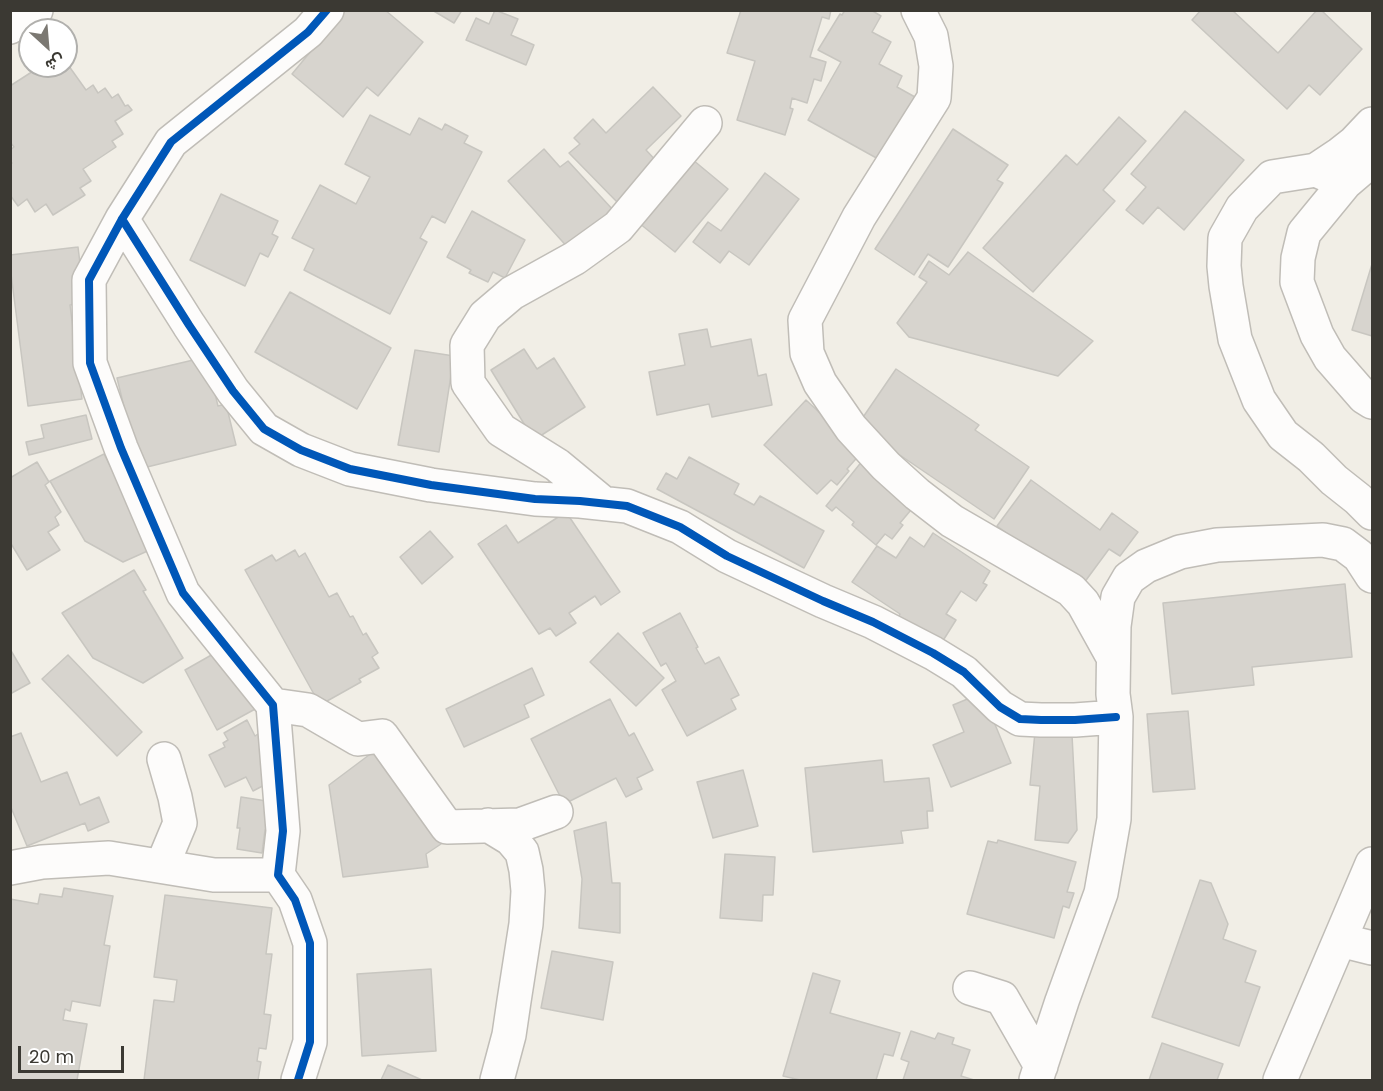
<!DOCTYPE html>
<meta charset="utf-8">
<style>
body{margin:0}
#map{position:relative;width:1383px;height:1091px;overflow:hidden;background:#f1eee6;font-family:Poppins,Vazirmatn,sans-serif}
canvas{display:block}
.frame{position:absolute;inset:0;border:12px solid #3b3933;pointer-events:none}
.north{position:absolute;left:18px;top:18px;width:60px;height:60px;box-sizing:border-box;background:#fff;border:2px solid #b1b0ad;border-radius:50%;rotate:154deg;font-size:16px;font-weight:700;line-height:24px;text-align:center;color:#3b3933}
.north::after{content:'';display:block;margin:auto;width:21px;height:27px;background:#7b7872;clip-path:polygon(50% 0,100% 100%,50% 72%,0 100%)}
.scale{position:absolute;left:18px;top:1046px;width:106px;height:27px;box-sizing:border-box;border:3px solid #3b3933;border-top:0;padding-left:8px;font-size:18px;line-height:21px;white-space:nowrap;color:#3b3933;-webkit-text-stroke:4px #fff;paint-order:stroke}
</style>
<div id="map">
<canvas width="1383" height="1091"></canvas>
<div class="frame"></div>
<div class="north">ش</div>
<div class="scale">20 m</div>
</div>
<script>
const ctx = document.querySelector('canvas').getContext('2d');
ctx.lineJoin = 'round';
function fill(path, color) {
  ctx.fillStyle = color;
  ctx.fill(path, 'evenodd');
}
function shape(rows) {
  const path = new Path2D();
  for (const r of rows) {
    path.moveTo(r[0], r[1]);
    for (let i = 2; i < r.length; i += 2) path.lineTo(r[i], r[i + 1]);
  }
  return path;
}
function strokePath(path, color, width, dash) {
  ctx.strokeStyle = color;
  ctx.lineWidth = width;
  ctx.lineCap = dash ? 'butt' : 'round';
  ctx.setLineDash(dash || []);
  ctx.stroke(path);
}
const building = shape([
 [345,10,385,10,423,42,378,96,367,87,343,117,292,74,345,10],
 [432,10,462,10,454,23,432,10],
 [495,10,518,19,511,35,534,45,526,65,466,40,476,18,489,24,495,10],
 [741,10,831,10,829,19,822,17,810,57,826,62,821,81,814,79,807,103,792,98,790,108,793,109,785,135,737,120,755,61,727,53,741,10],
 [845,10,871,10,881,16,872,32,891,42,879,64,902,76,897,87,915,97,880,160,808,120,841,62,818,50,840,14,842,15,845,10],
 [1201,10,1232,10,1278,53,1317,10,1321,10,1362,49,1320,95,1309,85,1287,109,1192,20,1201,10],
 [66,62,86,90,93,85,98,93,105,88,112,98,118,94,125,106,128,105,132,110,115,121,123,134,112,141,116,147,83,169,91,181,80,188,85,195,53,215,46,204,35,212,27,199,18,206,10,195,10,164,12,163,10,161,10,150,14,147,10,142,10,86,41,66,66,66,66,62],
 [653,87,681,116,646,150,660,165,619,204,569,153,580,144,574,138,593,119,606,133,653,87],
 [1185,111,1244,160,1184,230,1158,207,1143,224,1126,210,1146,187,1131,174,1185,111],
 [370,115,410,135,419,118,442,130,445,124,468,136,464,143,482,152,445,223,432,216,420,238,427,242,390,314,304,270,314,249,292,238,320,185,356,204,370,177,345,164,370,115],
 [1119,117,1146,141,1103,190,1115,201,1033,292,983,248,1066,155,1077,165,1119,117],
 [953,129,1008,165,997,180,1003,183,948,267,928,254,914,275,875,249,953,129],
 [544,149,560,167,568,161,614,211,570,250,508,181,544,149],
 [687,155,728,189,675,252,634,219,687,155],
 [765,173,799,199,749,265,729,251,720,263,693,242,708,222,721,231,765,173],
 [221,194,278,221,272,234,278,237,268,257,260,253,245,286,190,260,221,194],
 [472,211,525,240,505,278,493,272,488,282,469,273,471,270,447,257,472,211],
 [78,247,82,280,78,304,70,305,82,399,28,406,10,266,10,255,78,247],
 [968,252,1093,341,1058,376,909,337,897,323,927,282,919,277,929,261,949,275,968,252],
 [1372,264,1372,336,1352,330,1372,264],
 [290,292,391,348,357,409,255,352,290,292],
 [707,329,711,347,751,339,758,376,766,374,772,405,712,417,709,404,657,415,649,372,685,365,679,334,707,329],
 [524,349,537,369,554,358,585,407,534,440,491,370,524,349],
 [415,350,454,356,439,452,398,445,415,350],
 [206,357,218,406,226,404,236,445,139,469,117,378,206,357],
 [896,369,979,425,975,430,1029,467,994,519,857,426,896,369],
 [806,400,862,452,847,469,849,471,837,485,831,480,817,494,764,445,806,400],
 [86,415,92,439,29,455,26,442,44,438,41,425,86,415],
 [104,454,152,549,123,562,85,541,50,481,104,454],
 [689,457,739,484,734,494,754,505,760,496,824,531,804,568,657,489,666,473,677,479,689,457],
 [863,460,916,504,900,523,903,525,892,539,885,534,876,545,852,525,854,522,836,507,832,511,826,506,863,460],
 [37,462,49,482,45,485,61,512,55,517,59,525,48,532,60,550,27,570,10,542,10,478,37,462],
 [1031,480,1100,530,1112,513,1138,532,1120,556,1109,549,1081,587,997,526,1031,480],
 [566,512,620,592,601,605,595,596,569,613,576,623,556,636,550,628,539,634,478,544,506,525,518,543,566,512],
 [430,531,453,557,422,584,400,557,430,531],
 [933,533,990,571,983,583,987,585,976,601,961,591,946,614,956,620,939,647,897,619,900,614,852,582,877,546,896,558,910,537,924,547,933,533],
 [295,550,299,557,305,553,329,597,337,593,350,617,353,616,363,635,366,633,378,653,372,657,379,668,359,679,361,682,320,705,245,570,272,555,276,561,295,550],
 [134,570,146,590,143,591,183,658,143,683,93,658,62,613,134,570],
 [1345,584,1352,657,1252,667,1254,685,1172,694,1163,603,1345,584],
 [680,613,698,647,696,648,705,664,719,657,739,695,731,699,736,709,687,736,662,690,676,681,666,663,661,666,643,633,680,613],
 [618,633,664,678,636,706,590,662,618,633],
 [10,649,30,683,10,694,10,649],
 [222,649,257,708,217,730,185,670,222,649],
 [68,655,142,732,117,756,42,679,68,655],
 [532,668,544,695,524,705,529,717,464,747,446,709,532,668],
 [982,693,1011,763,951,787,933,745,964,732,953,705,982,693],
 [610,699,629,736,634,733,653,770,637,778,642,789,626,797,616,778,564,804,531,739,610,699],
 [1188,711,1195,789,1153,792,1147,714,1188,711],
 [247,720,255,736,258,734,262,742,274,780,253,791,246,777,225,787,209,755,225,747,223,743,228,740,224,733,247,720],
 [1035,732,1072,735,1077,830,1068,843,1035,840,1040,786,1030,785,1035,732],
 [21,733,41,782,67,772,80,805,99,797,109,822,88,831,85,823,27,846,10,805,10,737,21,733],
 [381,746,444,842,426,854,428,867,343,877,329,785,381,746],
 [882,760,884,782,929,778,933,811,927,811,928,828,901,831,903,843,813,852,805,768,882,760],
 [743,770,758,826,713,838,697,782,743,770],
 [241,797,273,802,269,831,265,830,262,853,237,849,240,828,237,828,241,797],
 [606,822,612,883,620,883,620,933,579,928,582,879,574,831,606,822],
 [998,840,1076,862,1067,892,1074,893,1069,908,1063,906,1054,938,967,914,988,841,997,843,998,840],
 [725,854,775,857,773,895,763,895,762,921,720,918,725,854],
 [1200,880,1211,883,1228,924,1223,939,1256,951,1245,982,1260,987,1239,1046,1152,1017,1200,880],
 [64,888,113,896,104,945,110,946,100,1006,72,1001,70,1011,65,1009,63,1020,87,1024,77,1080,10,1080,10,899,38,904,40,894,62,897,64,888],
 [165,895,272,908,266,954,272,954,264,1014,271,1015,266,1049,259,1048,257,1061,261,1062,258,1080,144,1080,154,1000,174,1002,177,980,154,977,165,895],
 [552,951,613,962,603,1020,541,1008,552,951],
 [431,969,436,1051,362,1056,357,974,431,969],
 [813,973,840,981,830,1013,900,1033,893,1056,884,1054,876,1080,800,1080,783,1076,813,973],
 [911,1031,935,1039,938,1033,954,1038,952,1044,970,1050,961,1076,974,1080,903,1080,909,1062,901,1059,911,1031],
 [1162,1043,1223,1064,1217,1080,1149,1080,1162,1043],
 [388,1065,422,1080,381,1080,388,1065]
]);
fill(building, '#d7d4ce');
strokePath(building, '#c8c6c0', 1.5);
const street = shape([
 [918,10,931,36,936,66,934,98,859,217,805,320,807,353,820,383,851,428,886,466,917,494,952,521,1071,590,1083,603,1113,657],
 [10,27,36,10],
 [1372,124,1354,143,1340,154,1316,170,1272,177,1242,208,1225,238,1224,266,1226,286,1235,339,1259,400,1283,435,1311,457,1334,480,1358,499,1372,513],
 [122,219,189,325,233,391,264,429,301,450,350,469,431,485,535,499,580,501,627,506,680,527,727,556,823,601,873,622,933,653,964,672,1000,707,1020,719,1041,720,1075,720,1116,717],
 [603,503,557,465,501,430,468,383,467,345,485,316,512,293,575,258,618,227,705,123],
 [273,705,308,710,358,739,382,736,447,827,520,825,556,812],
 [488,825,511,839,522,852,526,870,528,891,526,924,514,1001,509,1035,497,1080],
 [162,866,180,823,175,797,164,759],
 [10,868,42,862,109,858,214,875,278,875],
 [1340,940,1372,948],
 [970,988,1002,998,1041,1066],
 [298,1080,310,1042,310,943,295,900,278,875,283,831,273,705,183,593,121,448,90,363,89,280,122,219,171,142,308,32,327,10],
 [1036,1080,1062,1001,1101,893,1114,819,1116,717,1113,694,1114,626,1118,597,1129,578,1146,566,1180,552,1217,545,1323,540,1343,544,1359,556,1372,576],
 [1280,1080,1372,864]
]);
const secondary = shape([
 [1372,160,1345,183,1304,233,1298,258,1297,282,1317,335,1330,358,1364,397,1372,402],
 [1316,170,1345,183]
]);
strokePath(street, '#c0bdb7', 36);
strokePath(secondary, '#c0bdb7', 36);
strokePath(street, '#fdfcfb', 33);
strokePath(secondary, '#fdfcfb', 33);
strokePath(shape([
 [122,219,189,325,233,391,264,429,301,450,350,469,431,485,535,499,580,501,627,506,680,527,727,556,823,601,873,622,933,653,964,672,1000,707,1020,719,1041,720,1075,720,1116,717],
 [298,1080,310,1042,310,943,295,900,278,875,283,831,273,705,183,593,121,448,90,363,89,280,122,219,171,142,308,32,327,10]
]), '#0057b8', 8);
</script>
